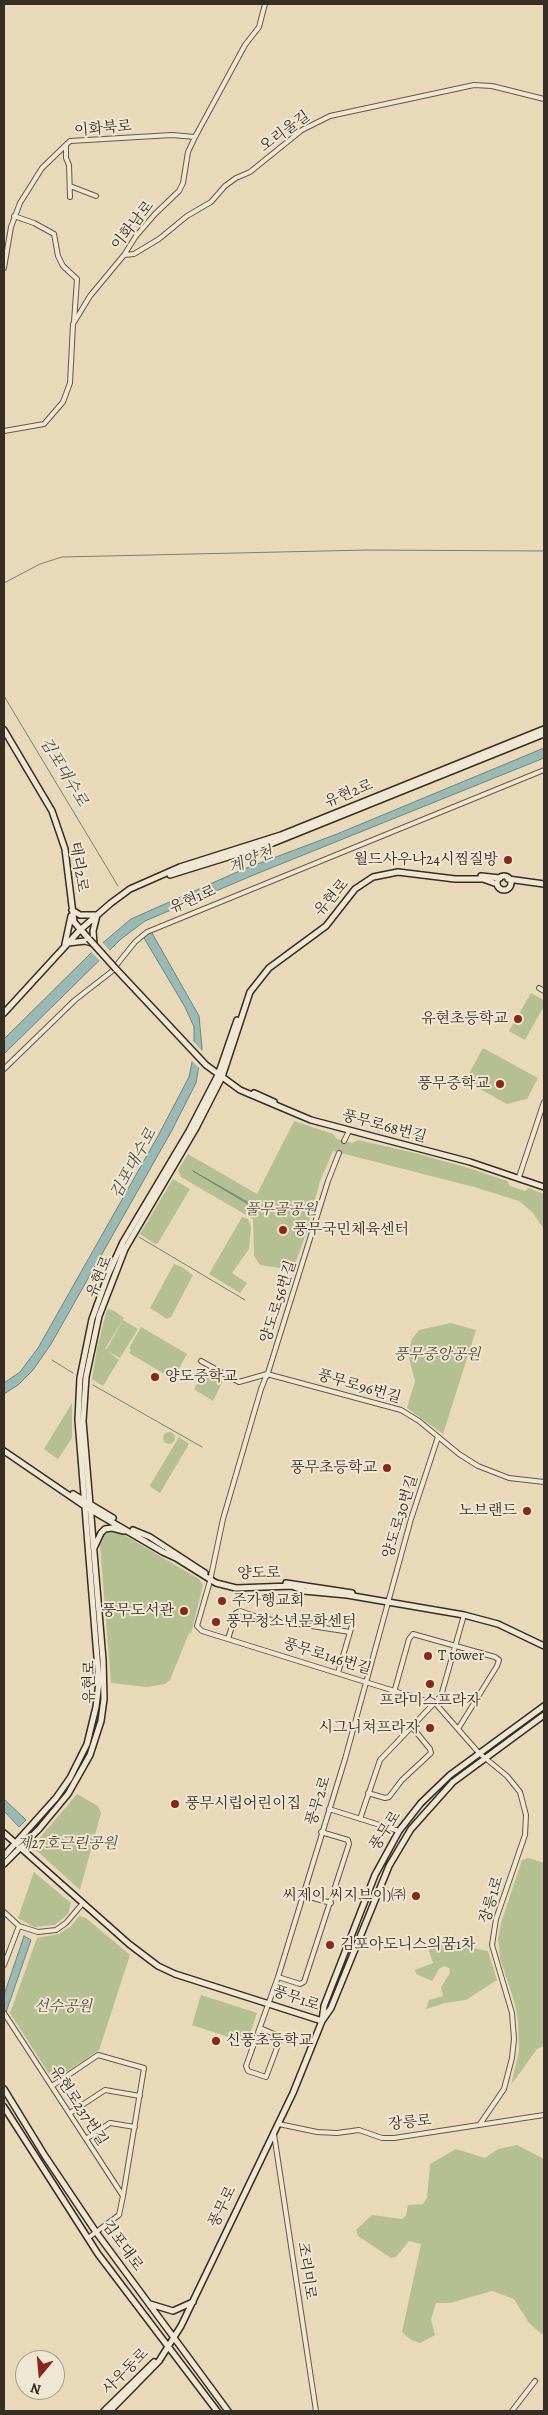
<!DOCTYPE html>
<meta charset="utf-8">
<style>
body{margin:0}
#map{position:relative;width:548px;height:2415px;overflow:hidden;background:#e8dab9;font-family:Alegreya,serif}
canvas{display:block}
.frame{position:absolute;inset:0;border:5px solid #382d23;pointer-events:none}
.north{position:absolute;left:15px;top:2350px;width:50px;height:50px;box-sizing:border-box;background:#f0e7d2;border:1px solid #a69d8c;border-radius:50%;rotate:197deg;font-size:14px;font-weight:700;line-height:20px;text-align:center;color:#382d23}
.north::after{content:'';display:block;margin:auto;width:18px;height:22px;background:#8f2418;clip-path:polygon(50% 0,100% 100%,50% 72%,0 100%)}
</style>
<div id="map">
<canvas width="548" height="2415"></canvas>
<div class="frame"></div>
<div class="north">N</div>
</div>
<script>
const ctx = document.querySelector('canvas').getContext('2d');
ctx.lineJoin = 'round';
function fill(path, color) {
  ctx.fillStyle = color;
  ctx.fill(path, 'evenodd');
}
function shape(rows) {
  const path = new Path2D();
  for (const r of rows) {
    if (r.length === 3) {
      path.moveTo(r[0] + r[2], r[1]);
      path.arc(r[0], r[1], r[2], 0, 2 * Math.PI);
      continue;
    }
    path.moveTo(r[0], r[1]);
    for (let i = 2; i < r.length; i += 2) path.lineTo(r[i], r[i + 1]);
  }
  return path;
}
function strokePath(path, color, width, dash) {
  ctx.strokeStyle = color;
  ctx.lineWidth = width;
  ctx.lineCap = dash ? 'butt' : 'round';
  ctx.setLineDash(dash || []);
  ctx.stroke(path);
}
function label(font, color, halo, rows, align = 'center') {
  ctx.font = font + ' Alegreya,"Noto Serif KR",serif';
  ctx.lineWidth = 4;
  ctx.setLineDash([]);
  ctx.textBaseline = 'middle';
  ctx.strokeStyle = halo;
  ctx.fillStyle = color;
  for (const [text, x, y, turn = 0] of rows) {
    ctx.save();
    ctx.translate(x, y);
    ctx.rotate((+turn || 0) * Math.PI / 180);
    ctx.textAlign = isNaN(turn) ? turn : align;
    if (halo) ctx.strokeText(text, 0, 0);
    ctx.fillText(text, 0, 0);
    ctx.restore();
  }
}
fill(shape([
 [531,993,544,1000,544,1006,525,1040,509,1031],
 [483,1048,538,1078,527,1099,507,1104,465,1081],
 [294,1121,333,1134,337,1139,352,1143,358,1140,411,1152,472,1169,507,1181,510,1186,525,1191,529,1188,544,1194,544,1229,532,1212,519,1201,474,1187,333,1151,320,1181,307,1231,293,1270,260,1265,254,1256,253,1219,181,1177,178,1170,188,1154,257,1194],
 [173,1179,190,1189,158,1243,155,1244,140,1234],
 [242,1217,248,1219,251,1227,249,1249,232,1273,247,1283,240,1293,209,1274],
 [174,1264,182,1267,193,1275,171,1317,167,1319,150,1308],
 [107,1309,113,1310,124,1318,105,1349,119,1360,103,1386,92,1379,97,1348],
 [123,1320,138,1329,120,1358,106,1350],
 [450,1323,476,1330,443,1434,407,1408,415,1381,408,1354,412,1339,419,1330],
 [141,1327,187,1354,173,1379,129,1353,131,1350,129,1348],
 [205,1370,223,1381,213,1401,194,1389],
 [72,1403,72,1438,58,1459,44,1449],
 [169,1438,6],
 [179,1437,189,1444,160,1493,151,1487,150,1485],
 [110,1530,121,1533,199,1579,203,1585,191,1634,189,1633,170,1680,165,1684,147,1687,111,1683,100,1545,102,1536],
 [77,1794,98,1806,101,1813,80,1890,37,1851,34,1847,37,1841],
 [529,1858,544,1863,544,2046,537,2049,511,2085,519,2051,518,2021,515,2004,500,1958,498,1938,501,1923,522,1860],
 [34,1872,71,1903,68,1914,55,1925,34,1927,18,1918],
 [79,1916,86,1918,130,1955,99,2050,56,2079,51,2077,10,2013,37,1938,59,1934,71,1926],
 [429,1942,458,1945,488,1951,497,1980,466,2000,445,2003,426,2009,429,2000,443,1996,441,1987,450,1973,449,1968,444,1966,439,1969,432,1981,416,1974,415,1970,433,1963,428,1948],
 [201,1995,257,2013,247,2043,192,2025],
 [517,2145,544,2159,544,2336,529,2323,514,2299,492,2291,450,2303,436,2303,431,2319,435,2335,420,2343,411,2340,402,2332,421,2244,409,2241,396,2257,391,2258,358,2236,356,2230,372,2215,402,2219,406,2216,408,2205,423,2204,427,2198,430,2164,456,2149,485,2158,498,2149]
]), '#b4c091');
const water = shape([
 [544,748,544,758,256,874,145,921,121,939,4,1054,4,1039,92,952,131,919,244,869,337,834,544,748],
 [149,933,152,933,199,1016,202,1048,196,1083,171,1132,51,1344,33,1370,18,1385,4,1394,4,1383,20,1372,38,1348,158,1136,189,1077,194,1053,194,1027,185,1007,144,938,149,933],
 [193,1171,249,1203,258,1204,248,1204,193,1171],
 [4,1799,26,1820,19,1827,4,1811,4,1799],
 [24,1936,31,1940,4,2018,4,1995,24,1936]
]);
fill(water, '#98bab5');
strokePath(water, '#72827b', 1);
fill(shape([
 [101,941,111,952,101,962,90,951],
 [192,1040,204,1053,202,1071,190,1059]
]), '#e8dab9');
strokePath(shape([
 [4,583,40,564,62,557,367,550,544,551],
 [4,696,118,886],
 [139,1237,245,1300],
 [52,1360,73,1373],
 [93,1385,202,1447]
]), '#72827b', 1);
strokePath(shape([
 [339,1153,344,1141]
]), '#c5b79b', 4, [4, 2]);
const street = shape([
 [66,145,66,158,69,165,70,197],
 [70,186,96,196],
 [14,216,34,223,54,234,58,256,63,266,77,279,74,322],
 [124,255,134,254,159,239,187,216,211,202,225,186,236,178,250,172,302,130,330,116,474,85,492,86,544,99],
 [4,268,11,227,20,203,42,168,70,141,172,135,195,137],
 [4,431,44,424,63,402,70,383,73,324,90,296,124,255,136,236,155,214,179,191,183,183,188,152,195,137,245,45,259,27,265,4],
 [539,988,544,991],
 [4,1069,75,1000,111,972,135,942,147,932,544,770],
 [344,1141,349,1131],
 [519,1177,544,1102],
 [201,1361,239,1382,267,1374],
 [267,1374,261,1389,223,1519,210,1581,197,1626,202,1631,436,1704,479,1753,507,1776,520,1792,526,1815,525,1835,496,1919,492,1945,512,2013,514,2039,512,2058,504,2089,480,2124],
 [267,1374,401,1410,419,1421,459,1454,478,1466,509,1478,544,1482],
 [267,1376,328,1181,339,1153],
 [350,1632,353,1622],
 [228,1639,236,1613,240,1611,260,1618,350,1632,338,1673],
 [395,1689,409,1639,413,1634,495,1657,499,1660,497,1666,458,1729],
 [368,1793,385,1798,389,1797,402,1780,431,1753,430,1749,412,1727],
 [329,1809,399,1831],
 [360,1819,380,1760,441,1696,464,1615],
 [303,1895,331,1903],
 [4,1912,19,1926,4,1965],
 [19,1926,38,1932,56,1930,66,1923,83,1903],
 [278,1977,300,1984,304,1982,349,1844,348,1840,321,1832],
 [4,2013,123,2196,119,2215,88,2238],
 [260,2028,281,2037,266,2077,248,2071,246,2066,278,1977,345,1759,411,1519,438,1437],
 [52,2086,98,2055,144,2068,123,2196],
 [70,2113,105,2090,140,2096],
 [279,2124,317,2132,337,2133,359,2130,382,2138,394,2138,544,2115],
 [274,2134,316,2411],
 [86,2139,110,2123,135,2127],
 [512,2411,535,2381]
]);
const secondary = shape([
 [4,730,52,811,65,849,74,922,89,939],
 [170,875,273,843,544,734],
 [481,876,500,878],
 [504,883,7],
 [508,879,544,884],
 [72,910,80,915,97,915,93,931,94,944],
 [68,943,85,941,92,943],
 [65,944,71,916],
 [116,969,206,1065,240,1090,311,1120,470,1162,544,1187],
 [4,1013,80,930,111,903,130,889,180,867,281,835,544,729],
 [254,1093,274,1102],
 [4,1451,86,1507,163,1552,176,1558,216,1583,236,1588,292,1586,304,1591,347,1595,464,1615,498,1624,544,1646],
 [73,1494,113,1518],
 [133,1530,150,1537,205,1573],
 [94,1548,101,1533,105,1529,112,1528,124,1531],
 [286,1583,352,1593],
 [544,1706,450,1775,421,1803,399,1831,375,1875,324,2006,322,2021,331,2008,389,1866,411,1829,453,1782,544,1715],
 [4,1833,129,1944,158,1966,175,1974,322,2021],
 [4,1856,56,1798,70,1778,87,1744,96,1707,99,1682,97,1657,78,1420,80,1378,92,1319,108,1275,123,1242,189,1131,218,1075,237,1020],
 [4,1864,39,1829,68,1794,90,1755,101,1721,104,1699,103,1660,83,1421,86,1377,99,1316,125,1249,196,1128,222,1077,250,992,269,968,326,926,355,889,373,877,398,872,455,879,483,879,497,884],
 [4,2089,45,2156,96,2232,228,2411],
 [4,2107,98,2254,217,2411],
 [150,2304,173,2311,193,2302],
 [104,2411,154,2362],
 [110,2411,159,2361,181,2326,293,2093,322,2021]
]);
strokePath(street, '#645848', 6);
strokePath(secondary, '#382d23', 8);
strokePath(street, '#f0e7d2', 4);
strokePath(secondary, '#f0e7d2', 5);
const secondaryBridge = shape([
 [89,939,116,969]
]);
strokePath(secondaryBridge, '#382d23', 8, []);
strokePath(secondaryBridge, '#f0e7d2', 5);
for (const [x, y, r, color] of [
 [508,860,5,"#8f2418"],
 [518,1019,5,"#8f2418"],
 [500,1084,5,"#8f2418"],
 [283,1230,5,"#8f2418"],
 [155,1377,5,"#8f2418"],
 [387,1468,5,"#8f2418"],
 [527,1511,5,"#8f2418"],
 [222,1601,5,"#8f2418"],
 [184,1611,5,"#8f2418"],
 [216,1622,5,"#8f2418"],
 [428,1656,5,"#8f2418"],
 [430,1684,5,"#8f2418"],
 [430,1728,5,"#8f2418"],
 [175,1804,5,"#8f2418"],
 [416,1896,5,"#8f2418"],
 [330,1945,5,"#8f2418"],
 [216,2041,5,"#8f2418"]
]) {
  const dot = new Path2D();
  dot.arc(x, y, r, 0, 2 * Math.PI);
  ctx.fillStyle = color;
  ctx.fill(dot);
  strokePath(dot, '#f0e7d2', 2);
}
label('15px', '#382d23', '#f0e7d2', [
 ["이화북로",103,129,-5],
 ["오리울길",285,132,-36],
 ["이화남로",133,226,-51],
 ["유현2로",349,794,-22],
 ["태리2로",78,867,81],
 ["유현로",332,898,-49],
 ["유현1로",193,900,-23],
 ["풍무로68번길",384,1127,15],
 ["유현로",100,1277,-68],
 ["양도로56번길",279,1302,-72],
 ["풍무로96번길",359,1387,16],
 ["양도로30번길",401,1517,-73],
 ["양도로",259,1574,-1],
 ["풍무로146번길",327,1657,17],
 ["유현로",90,1682,-90],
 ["풍무2로",319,1801,-72],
 ["풍무로",386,1831,-57],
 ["장릉1로",492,1900,-73],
 ["풍무1로",296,1999,19],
 ["유현로237번길",78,2106,57],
 ["장릉로",410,2123,-6],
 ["풍무로",223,2207,-64],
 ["김포대로",122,2246,54],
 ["조리미로",306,2271,82],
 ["사우동로",126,2372,-45]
]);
label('15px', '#382d23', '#f0e7d2', [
 ["월드사우나24시찜질방",498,860],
 ["유현초등학교",508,1019],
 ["풍무중학교",490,1084],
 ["풍무국민체육센터",293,1230,"left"],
 ["양도중학교",165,1377,"left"],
 ["풍무초등학교",377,1468],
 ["노브랜드",517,1511],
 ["주가행교회",232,1601,"left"],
 ["풍무도서관",174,1611],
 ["풍무청소년문화센터",226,1622,"left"],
 ["T tower",438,1656,"left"],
 ["프라미스프라자",430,1701,"center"],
 ["시그니쳐프라자",420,1728],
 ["풍무시립어린이집",185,1804,"left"],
 ["씨제이 씨지브이)㈜",406,1896],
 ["김포아도니스의꿈1차",340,1945,"left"],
 ["신풍초등학교",226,2041,"left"]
], 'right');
label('italic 15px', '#514a39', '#f0e7d2', [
 ["풀무골공원",281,1210],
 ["풍무중앙공원",437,1355],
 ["제27호근린공원",67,1844],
 ["선수공원",63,2007]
]);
label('italic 16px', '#505048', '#f0e7d2', [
 ["김포대수로",63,772,59],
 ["계양천",251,861,-22],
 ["김포대수로",134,1164,-61]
]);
</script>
